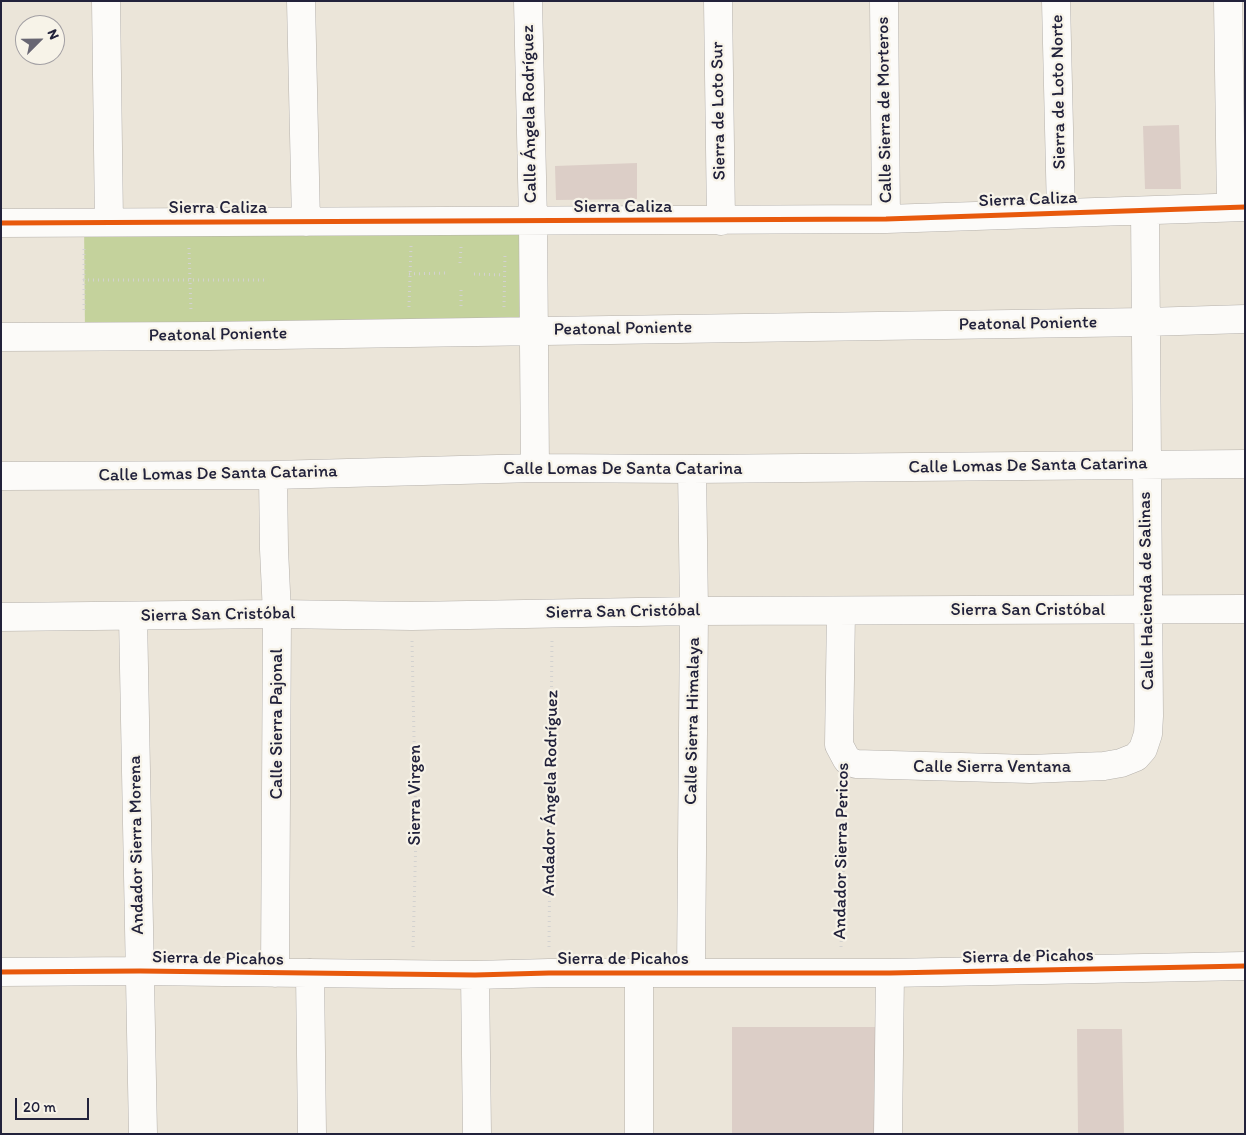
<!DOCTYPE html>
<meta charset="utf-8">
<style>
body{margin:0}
#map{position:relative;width:1246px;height:1135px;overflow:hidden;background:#ebe5d9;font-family:Itim,sans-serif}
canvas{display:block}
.frame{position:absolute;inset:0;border:2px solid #22223b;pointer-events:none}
.north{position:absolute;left:15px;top:15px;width:50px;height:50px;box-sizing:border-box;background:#f7f3e8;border:1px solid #a29fa3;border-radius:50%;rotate:67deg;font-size:14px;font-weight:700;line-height:20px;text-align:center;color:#22223b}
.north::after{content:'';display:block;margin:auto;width:18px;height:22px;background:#686672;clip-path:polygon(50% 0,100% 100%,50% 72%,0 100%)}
.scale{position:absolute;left:15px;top:1098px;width:74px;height:22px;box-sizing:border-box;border:2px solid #22223b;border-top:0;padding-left:6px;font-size:15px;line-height:18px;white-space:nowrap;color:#22223b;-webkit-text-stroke:4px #f7f3e8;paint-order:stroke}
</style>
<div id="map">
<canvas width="1246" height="1135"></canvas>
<div class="frame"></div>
<div class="north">N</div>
<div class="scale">20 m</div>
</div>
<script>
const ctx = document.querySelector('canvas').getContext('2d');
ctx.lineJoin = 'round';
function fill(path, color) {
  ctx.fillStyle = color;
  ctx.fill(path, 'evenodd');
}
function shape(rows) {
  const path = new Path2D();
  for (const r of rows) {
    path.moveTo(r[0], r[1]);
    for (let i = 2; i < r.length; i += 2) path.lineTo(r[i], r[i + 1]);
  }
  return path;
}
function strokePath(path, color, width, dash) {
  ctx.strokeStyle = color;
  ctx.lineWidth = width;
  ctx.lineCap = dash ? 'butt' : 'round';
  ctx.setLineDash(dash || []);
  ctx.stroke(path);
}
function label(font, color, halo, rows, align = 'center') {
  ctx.font = font + ' Itim,sans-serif';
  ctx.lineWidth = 4.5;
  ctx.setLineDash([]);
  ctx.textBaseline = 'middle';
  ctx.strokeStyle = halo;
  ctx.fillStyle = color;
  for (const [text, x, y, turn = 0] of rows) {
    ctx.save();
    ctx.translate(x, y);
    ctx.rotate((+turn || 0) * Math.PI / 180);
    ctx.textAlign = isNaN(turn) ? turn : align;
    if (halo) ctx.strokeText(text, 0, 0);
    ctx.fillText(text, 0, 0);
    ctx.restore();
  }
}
fill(shape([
 [539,216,540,332,85,335,84,218]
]), '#c4d29c');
fill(shape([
 [1179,125,1181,189,1145,189,1143,126],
 [637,163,637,199,556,200,555,166],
 [732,1027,879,1027,880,1134,732,1134],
 [1077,1029,1122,1029,1124,1134,1078,1134]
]), '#dccec7');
const minor = shape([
 [106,1,109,222],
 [301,1,306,222],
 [528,1,533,221,535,468],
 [718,1,721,221],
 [884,1,886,219],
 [1056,1,1061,213],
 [1228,1,1231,207],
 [1,223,886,219,1245,207],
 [1,337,209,336,1146,322,1245,319],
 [273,475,274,549,277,614,275,973],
 [1,476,273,475,535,468,692,469,1245,464],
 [841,611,839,745,847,760,856,764,1030,769,1104,766,1121,763,1136,757,1143,749,1148,734,1149,716,1145,211],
 [133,616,143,1134],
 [1,617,277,614,412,616,694,611,1245,609],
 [1,972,140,971,475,975,549,973,890,973,1245,966],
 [310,973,312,1134],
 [691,973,694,611,692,469],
 [639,974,639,1134],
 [475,975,477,1134],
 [888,1134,890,973]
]);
strokePath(minor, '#b5b1ac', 29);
strokePath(shape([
 [189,248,191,312],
 [84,249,84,312],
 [460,263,461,247],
 [409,274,447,273],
 [474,274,504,275],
 [83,280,268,280],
 [461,290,461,307],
 [409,307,411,246],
 [504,307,505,254],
 [412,641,416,833,413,950],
 [549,947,552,638],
 [841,947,846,788]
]), '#d3d2d0', 3, [1, 4]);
strokePath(minor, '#fcfbf9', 28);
strokePath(shape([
 [1,223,886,219,1245,207],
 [1,972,140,971,475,975,549,973,890,973,1245,966]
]), '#e8590c', 5);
label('18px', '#22223b', '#f7f3e8', [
 ["Sierra de Loto Norte",1059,92,-91],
 ["Calle Sierra de Morteros",885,110,-91],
 ["Sierra de Loto Sur",719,111,-91],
 ["Calle Ángela Rodríguez",530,114,-91],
 ["Sierra Caliza",1028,200,-2],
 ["Sierra Caliza",623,207],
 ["Sierra Caliza",218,208],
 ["Peatonal Poniente",1028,324,-1],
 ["Peatonal Poniente",623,329,-1],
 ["Peatonal Poniente",218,335,-1],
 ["Calle Lomas De Santa Catarina",1028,466,-1],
 ["Calle Lomas De Santa Catarina",623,469],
 ["Calle Lomas De Santa Catarina",218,474,-1],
 ["Calle Hacienda de Salinas",1147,591,-91],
 ["Sierra San Cristóbal",1028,610],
 ["Sierra San Cristóbal",623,612,-1],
 ["Sierra San Cristóbal",218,615,-1],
 ["Calle Sierra Himalaya",693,721,-89],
 ["Calle Sierra Pajonal",277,724,-90],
 ["Calle Sierra Ventana",992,767],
 ["Andador Ángela Rodríguez",551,793,-89],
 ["Sierra Virgen",415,795,-90],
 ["Andador Sierra Morena",137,845,-91],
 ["Andador Sierra Pericos",842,851,-89],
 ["Sierra de Picahos",1028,957,-1],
 ["Sierra de Picahos",218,959,1],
 ["Sierra de Picahos",623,959]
]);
</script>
